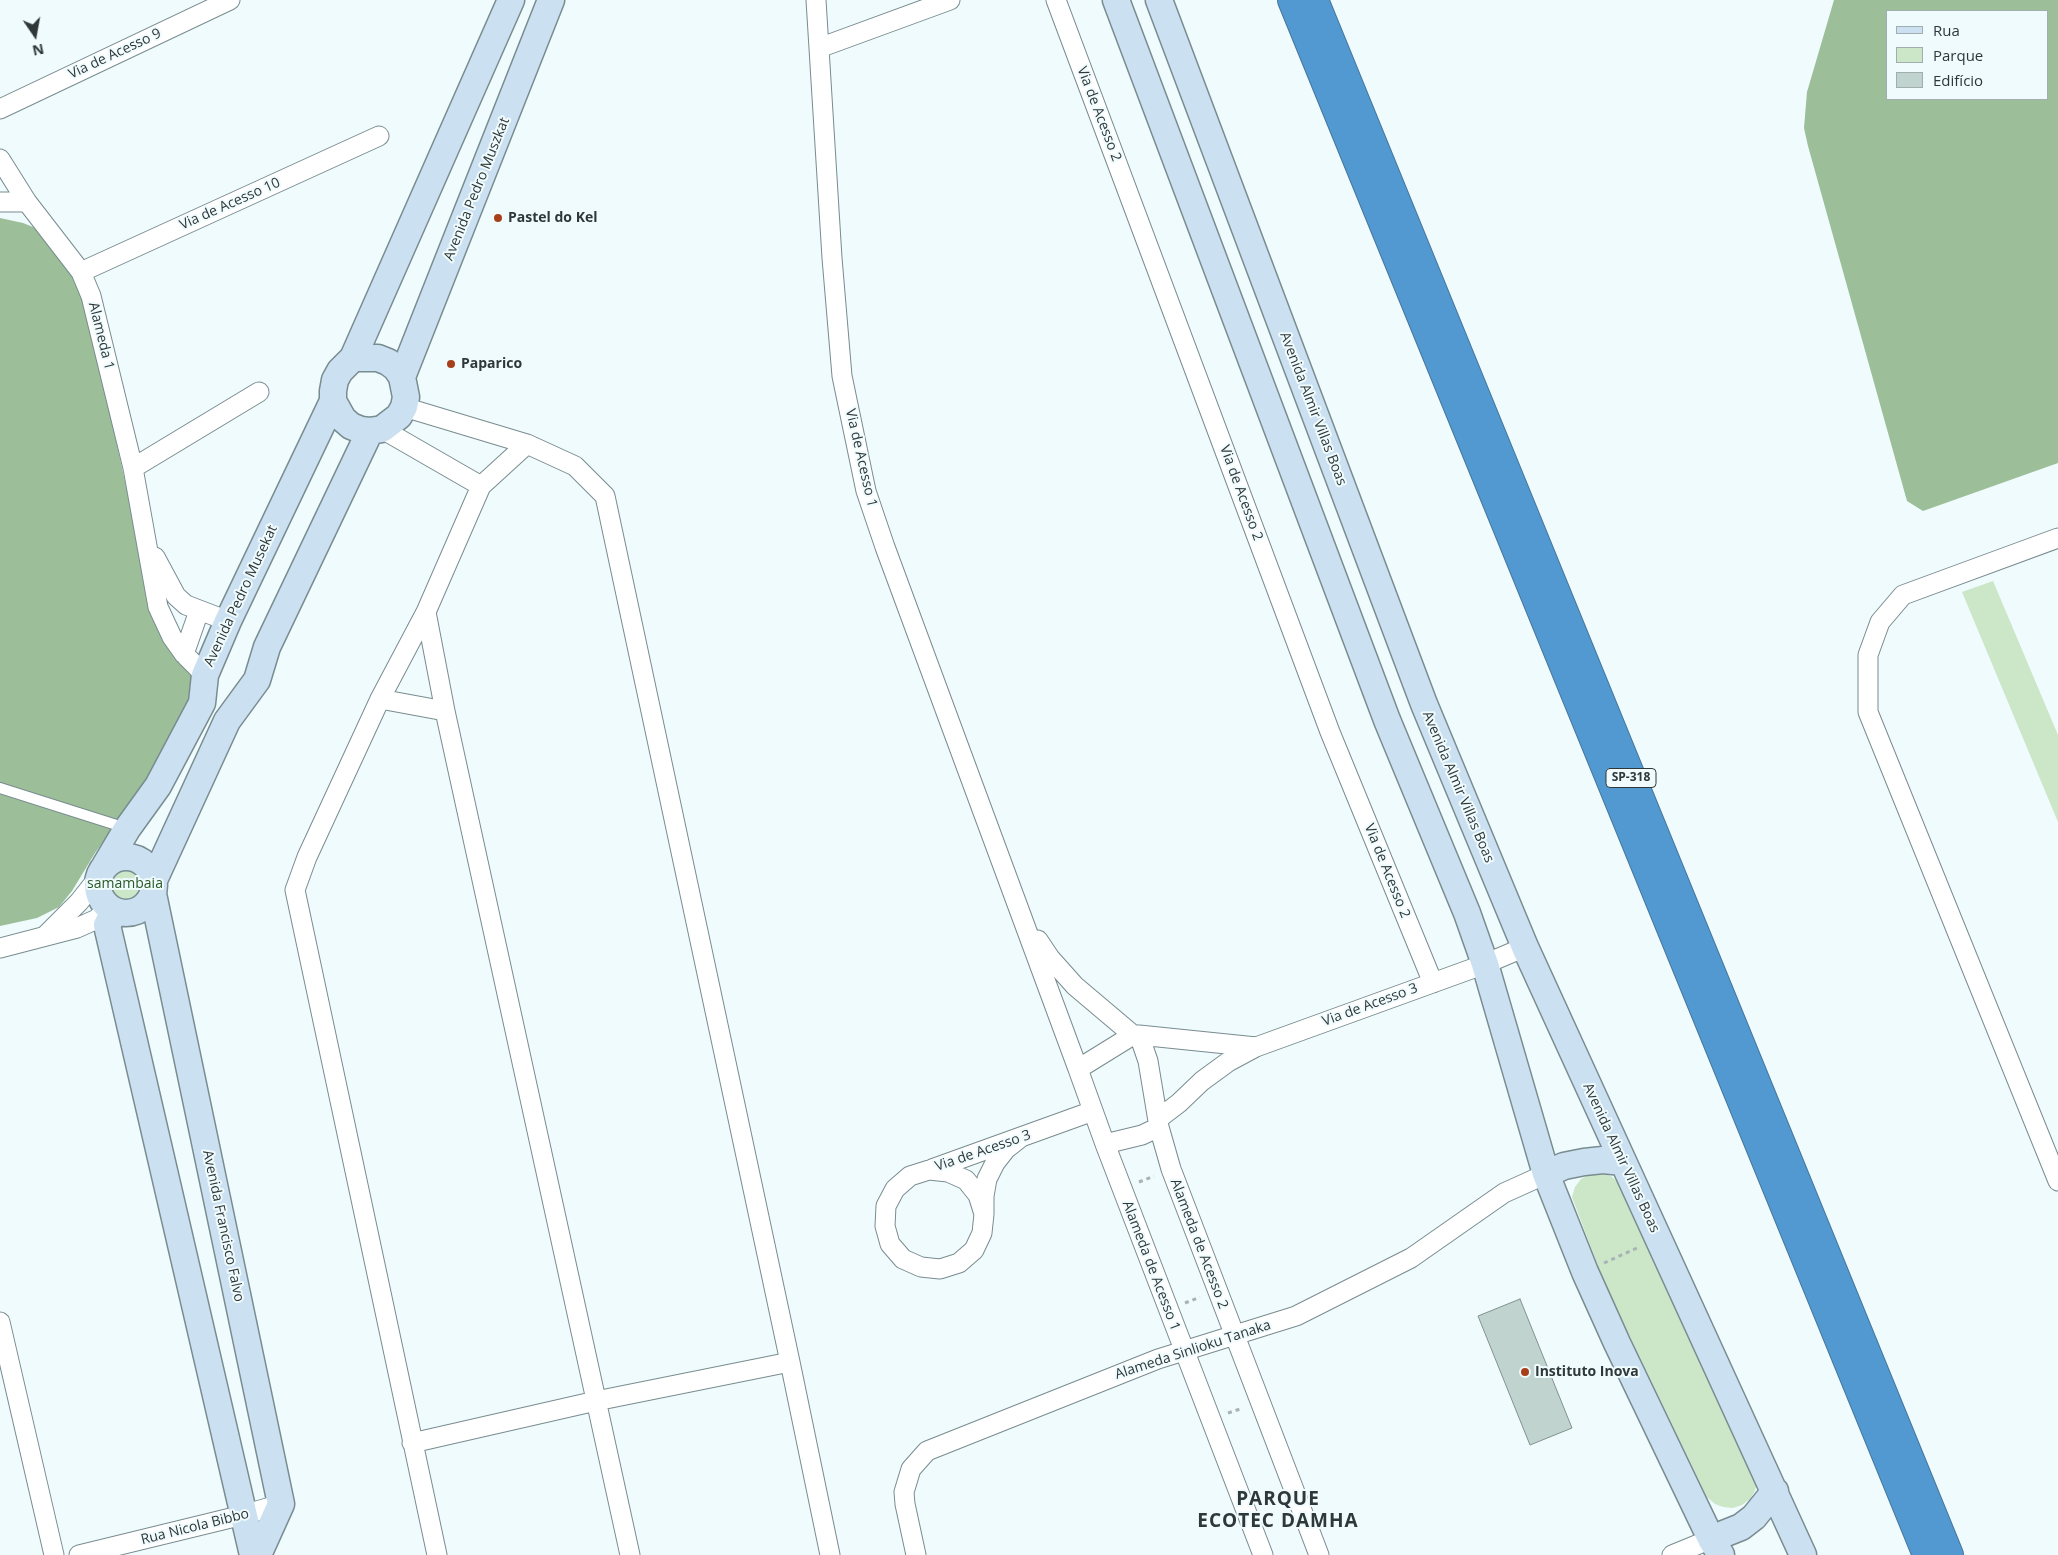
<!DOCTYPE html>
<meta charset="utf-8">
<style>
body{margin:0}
#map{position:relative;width:2058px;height:1555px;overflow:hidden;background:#effbfd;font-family:"Open Sans",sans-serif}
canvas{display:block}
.legend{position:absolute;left:1886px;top:10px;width:162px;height:90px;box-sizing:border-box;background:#effbfd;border:1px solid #a2adaf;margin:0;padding:6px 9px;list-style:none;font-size:15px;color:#2f3739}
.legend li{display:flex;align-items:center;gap:10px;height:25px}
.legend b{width:25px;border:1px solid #a2adaf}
.north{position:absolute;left:10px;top:10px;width:50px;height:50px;-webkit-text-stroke:4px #effbfd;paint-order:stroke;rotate:168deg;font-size:14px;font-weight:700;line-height:20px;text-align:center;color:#2f3739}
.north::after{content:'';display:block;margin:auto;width:18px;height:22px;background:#2f3739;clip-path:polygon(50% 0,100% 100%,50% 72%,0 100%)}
</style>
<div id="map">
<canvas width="2058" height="1555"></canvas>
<ul class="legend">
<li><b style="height:6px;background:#cbe0f1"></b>Rua</li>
<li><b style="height:14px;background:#cce6c8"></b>Parque</li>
<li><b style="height:14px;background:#c0d3ce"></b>Edifício</li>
</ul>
<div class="north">N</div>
</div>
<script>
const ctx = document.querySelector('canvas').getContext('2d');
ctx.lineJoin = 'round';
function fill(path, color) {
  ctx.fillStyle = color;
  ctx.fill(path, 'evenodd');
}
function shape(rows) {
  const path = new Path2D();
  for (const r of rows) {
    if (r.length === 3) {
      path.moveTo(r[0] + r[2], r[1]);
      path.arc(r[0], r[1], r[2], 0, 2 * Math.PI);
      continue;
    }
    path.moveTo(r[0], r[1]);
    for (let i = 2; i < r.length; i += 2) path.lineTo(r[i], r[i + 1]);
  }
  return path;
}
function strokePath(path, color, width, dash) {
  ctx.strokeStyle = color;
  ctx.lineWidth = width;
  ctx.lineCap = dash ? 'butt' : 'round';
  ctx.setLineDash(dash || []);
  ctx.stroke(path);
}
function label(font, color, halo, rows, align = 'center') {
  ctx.font = font + ' "Open Sans",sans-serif';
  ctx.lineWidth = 4;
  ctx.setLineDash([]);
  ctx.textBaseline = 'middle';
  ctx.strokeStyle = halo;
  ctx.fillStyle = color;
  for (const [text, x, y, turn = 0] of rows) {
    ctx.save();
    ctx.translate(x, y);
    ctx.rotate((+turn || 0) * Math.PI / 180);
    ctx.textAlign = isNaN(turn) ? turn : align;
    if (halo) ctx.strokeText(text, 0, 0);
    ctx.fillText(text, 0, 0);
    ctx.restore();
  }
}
fill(shape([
 [1993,581,2058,735,2058,822,1962,592],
 [125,884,20],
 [1601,1173,1611,1176,1619,1183,1757,1481,1755,1491,1750,1499,1742,1505,1733,1508,1723,1507,1715,1504,1707,1497,1604,1282,1572,1197,1575,1187,1581,1179,1590,1174]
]), '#cce6c8');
fill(shape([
 [1834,0,2058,0,2058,463,1923,511,1907,501,1808,146,1804,128,1807,92],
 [2047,11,2047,99,1887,99,1887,11],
 [0,218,23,223,43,231,76,279,86,305,151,599,199,675,196,694,151,774,95,853,72,891,59,907,37,918,0,926]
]), '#9cbe98');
const building = shape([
 [1520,1299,1572,1428,1530,1445,1478,1316,1520,1299]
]);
fill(building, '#c0d3ce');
strokePath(building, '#80938d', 1);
const lane = shape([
 [0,788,126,828]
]);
const street = shape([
 [816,0,832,258,842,376,866,491,885,547,1078,1069],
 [1056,0,1330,732,1433,983],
 [819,48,950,0],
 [0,109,230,0],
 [0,159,27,202,81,272,91,296,133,468,158,607,172,637,184,654,205,675],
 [0,202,27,202],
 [81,272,379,136],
 [404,407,527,444,575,466,605,496,790,1362,830,1555],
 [382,429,481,486],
 [133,468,259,392],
 [2058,538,1903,595,1880,622,1868,655,1868,712,2058,1181],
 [155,557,176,596,186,605,228,621],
 [426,612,445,711,630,1555],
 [184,654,199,611],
 [380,699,445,711],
 [46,935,79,902,98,878],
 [1038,940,1050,958,1075,986,1133,1035],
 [0,948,77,928,97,919,108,907],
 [1139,1035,1256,1047],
 [1158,1119,1179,1103,1202,1081,1228,1062,1256,1047,1485,964,1525,947],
 [1159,1127,1142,1135,1105,1144,1078,1069,1133,1035,1139,1035,1148,1061,1159,1127,1171,1169,1319,1555],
 [1105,1144,1263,1555],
 [932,1169,1093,1111],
 [984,1214,978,1195,966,1180,948,1172,929,1170,910,1176,895,1189,886,1206,885,1226,890,1244,903,1259,921,1267,940,1269,959,1263,974,1250,982,1233,984,1214,984,1196,987,1179,995,1163,1006,1149,1020,1138],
 [0,1322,54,1555],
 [412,1443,596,1401,790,1362],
 [79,1555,243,1515,281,1504],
 [437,1555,295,890,307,857,380,699,426,612,481,486,527,444],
 [916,1555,905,1504,904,1492,911,1469,927,1451,1158,1359,1296,1316,1411,1258,1504,1193,1546,1174],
 [1672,1555,1711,1539]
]);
const secondary = shape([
 [1116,0,1387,720,1467,913,1485,964,1546,1174,1585,1272,1617,1343,1711,1539,1721,1555],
 [1159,0,1424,704,1525,947,1803,1555],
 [353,358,378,358,388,362,396,368,402,377,406,397,404,407,399,416,382,429,370,431,361,430,351,426,343,419,333,401,333,391,335,380,340,371,353,358,511,0],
 [402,377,551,0],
 [126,885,28],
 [105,866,127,829,158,786,202,703,205,675,228,621,333,401],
 [154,880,227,721,257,680,267,647,370,431],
 [153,894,281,1504,258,1555],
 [115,911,107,925,253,1555],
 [1546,1174,1564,1166,1584,1162,1603,1160,1623,1162],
 [1711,1539,1741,1527,1754,1517,1775,1491]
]);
const highway = shape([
 [1292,0,1927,1555],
 [1314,0,1949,1555]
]);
strokePath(lane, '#798c90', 12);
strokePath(street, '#798c90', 21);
strokePath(secondary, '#798c90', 29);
strokePath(highway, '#46779c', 30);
strokePath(shape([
 [1139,1182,1154,1176],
 [1604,1263,1637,1248],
 [1185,1303,1200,1297],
 [1228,1413,1243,1408]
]), '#a8b3b5', 3, [4, 4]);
strokePath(lane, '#fff', 10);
strokePath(street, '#fff', 19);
strokePath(secondary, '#cbe0f1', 26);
strokePath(highway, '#5399d1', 28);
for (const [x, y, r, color] of [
 [498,218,5,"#a63f1a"],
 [451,364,5,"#a63f1a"],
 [1525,1372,5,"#a63f1a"]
]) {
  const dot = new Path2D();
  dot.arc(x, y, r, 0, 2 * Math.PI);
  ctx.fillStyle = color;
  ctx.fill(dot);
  strokePath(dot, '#effbfd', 2);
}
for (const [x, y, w] of [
 [1631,778,50]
]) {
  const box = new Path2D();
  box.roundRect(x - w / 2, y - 9.5, w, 19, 4);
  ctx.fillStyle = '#effbfd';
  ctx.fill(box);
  strokePath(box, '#2f3739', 1);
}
label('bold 12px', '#2f3739', null, [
 ["SP-318",1631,778]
]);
label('14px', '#2f3739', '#effbfd', [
 ["Via de Acesso 9",115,54,-25],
 ["Via de Acesso 2",1099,114,69],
 ["Avenida Pedro Muszkat",477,189,-68],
 ["Via de Acesso 10",230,204,-24],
 ["Alameda 1",101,336,76],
 ["Avenida Almir Villas Boas",1313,409,69],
 ["Via de Acesso 1",861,458,77],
 ["Via de Acesso 2",1241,493,70],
 ["Avenida Pedro Musekat",241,596,-65],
 ["Avenida Almir Villas Boas",1458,787,67],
 ["Via de Acesso 2",1387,871,68],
 ["Via de Acesso 3",1370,1005,-20],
 ["Via de Acesso 3",983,1151,-19],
 ["Avenida Almir Villas Boas",1621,1158,65],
 ["Avenida Francisco Falvo",223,1226,78],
 ["Alameda de Acesso 2",1199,1244,69],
 ["Alameda de Acesso 1",1151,1266,69],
 ["Alameda Sinlioku Tanaka",1193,1350,-18],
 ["Rua Nicola Bibbo",195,1527,-14]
]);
label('bold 14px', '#2f3739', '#effbfd', [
 ["Pastel do Kel",508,218],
 ["Paparico",461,364],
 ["Instituto Inova",1535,1372]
], 'left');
label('14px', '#295825', '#effbfd', [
 ["samambaia",125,884]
]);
ctx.letterSpacing = '1px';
label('bold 19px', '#2f3739', '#effbfd', [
 ["PARQUE",1278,1500],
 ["ECOTEC DAMHA",1278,1522]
]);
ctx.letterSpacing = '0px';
</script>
